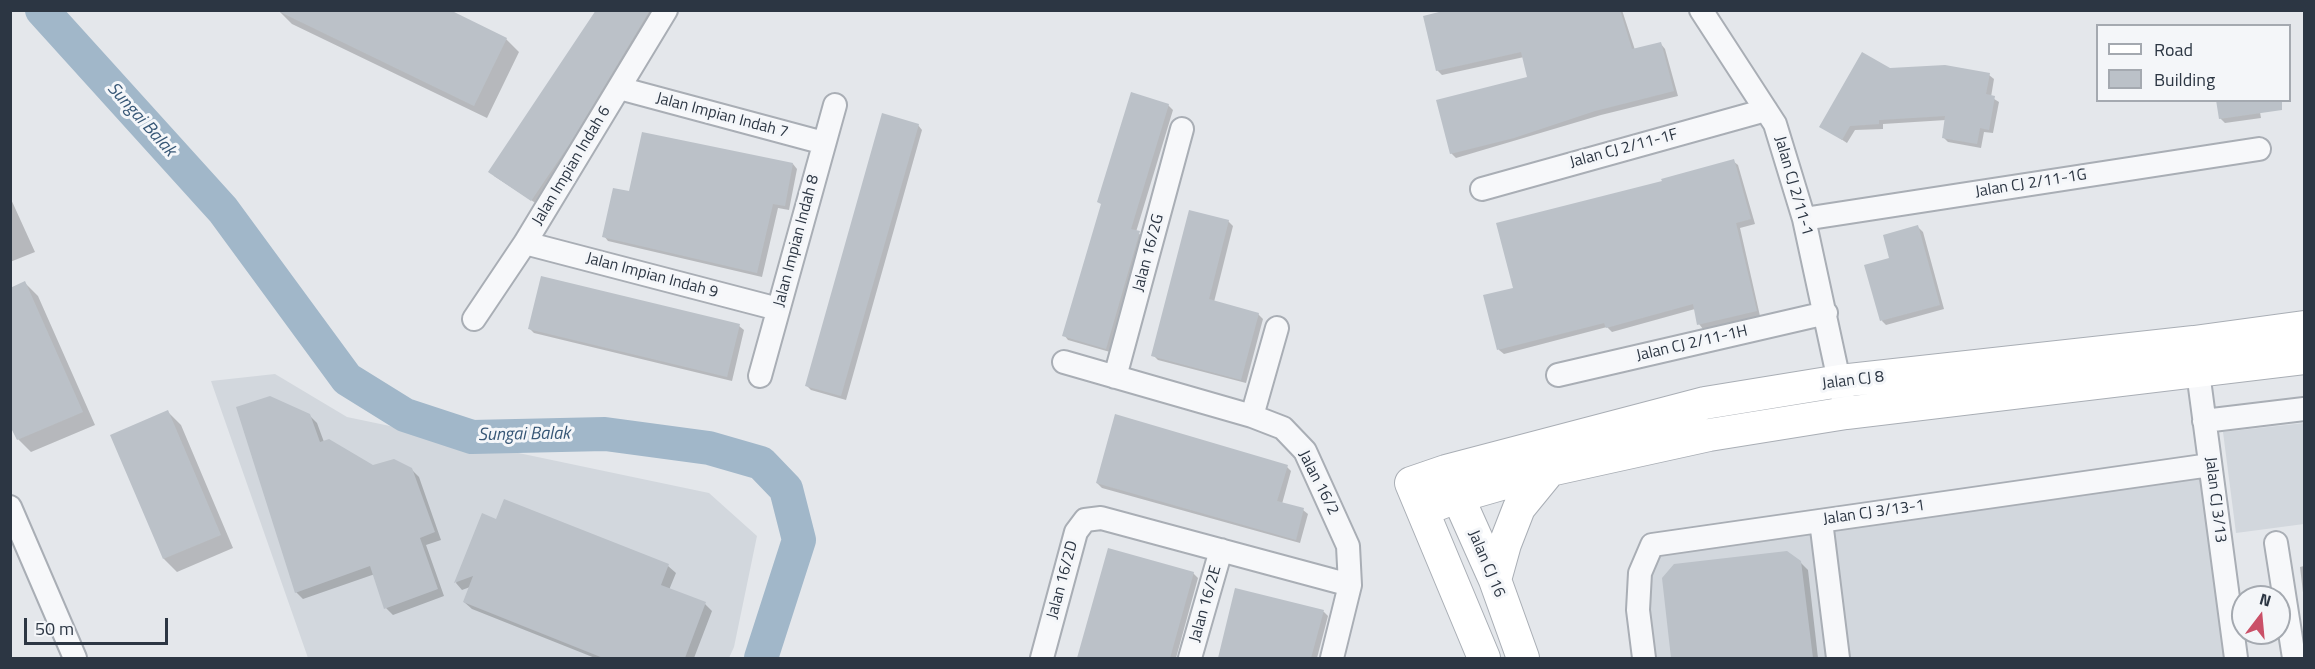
<!DOCTYPE html>
<style>
body{margin:0}
#map{position:relative;width:2315px;height:669px;overflow:hidden;background:#e4e7eb;font-family:"Titillium Web",sans-serif}
canvas{display:block}
.frame{position:absolute;inset:0;border:12px solid #2c3643;pointer-events:none}
.legend{position:absolute;left:2096px;top:24px;width:195px;height:78px;box-sizing:border-box;background:#f4f6f9;border:2px solid #a4a9b0;margin:0;padding:8px 10px;list-style:none;font-size:18px;color:#2c3643}
.legend li{display:flex;align-items:center;gap:12px;height:30px}
.legend b{width:30px;border:2px solid #a4a9b0}
.north{position:absolute;left:2231px;top:585px;width:60px;height:60px;box-sizing:border-box;background:#f4f6f9;border:2px solid #a4a9b0;border-radius:50%;rotate:16deg;font-size:16px;font-weight:700;line-height:24px;text-align:center;color:#2c3643}
.north::after{content:'';display:block;margin:auto;width:21px;height:27px;background:#ca5068;clip-path:polygon(50% 0,100% 100%,50% 72%,0 100%)}
.scale{position:absolute;left:24px;top:618px;width:144px;height:27px;box-sizing:border-box;border:3px solid #2c3643;border-top:0;padding-left:8px;font-size:18px;line-height:21px;white-space:nowrap;color:#2c3643;-webkit-text-stroke:4px #f4f6f9;paint-order:stroke}
</style>
<div id="map">
<canvas width="2315" height="669"></canvas>
<div class="frame"></div>
<ul class="legend">
<li><b style="height:8px;background:#fff"></b>Road</li>
<li><b style="height:16px;background:#bbc1c8"></b>Building</li>
</ul>
<div class="north">N</div>
<div class="scale">50 m</div>
</div>
<script>
const ctx = document.querySelector('canvas').getContext('2d');
ctx.lineJoin = 'round';
function fill(path, color) {
  ctx.fillStyle = color;
  ctx.fill(path, 'evenodd');
}
function shape(rows) {
  const path = new Path2D();
  for (const r of rows) {
    path.moveTo(r[0], r[1]);
    for (let i = 2; i < r.length; i += 2) path.lineTo(r[i], r[i + 1]);
  }
  return path;
}
function strokePath(path, color, width, dash) {
  ctx.strokeStyle = color;
  ctx.lineWidth = width;
  ctx.lineCap = dash ? 'butt' : 'round';
  ctx.setLineDash(dash || []);
  ctx.stroke(path);
}
function label(font, color, halo, rows, align = 'center') {
  ctx.font = font + ' "Titillium Web",sans-serif';
  ctx.lineWidth = 6;
  ctx.setLineDash([]);
  ctx.textBaseline = 'middle';
  ctx.strokeStyle = halo;
  ctx.fillStyle = color;
  for (const [text, x, y, turn = 0] of rows) {
    ctx.save();
    ctx.translate(x, y);
    ctx.rotate((+turn || 0) * Math.PI / 180);
    ctx.textAlign = isNaN(turn) ? turn : align;
    if (halo) ctx.strokeText(text, 0, 0);
    ctx.fillText(text, 0, 0);
    ctx.restore();
  }
}
fill(shape([
 [275,374,347,417,709,493,757,536,734,647,729,658,308,658,211,381],
 [2304,423,2304,524,2236,533,2223,432],
 [2202,474,2227,658,1652,658,1647,608,1647,575,1657,552]
]), '#d2d7dd');
fill(shape([
 [598,10,657,10,537,204,494,176],
 [1454,10,1622,10,1635,50,1661,44,1665,49,1678,96,1601,115,1456,158,1451,153,1529,78,1524,57,1442,75,1437,70],
 [279,11,506,39,519,52,487,118,292,24],
 [1890,69,1989,75,1994,79,1991,97,1999,102,1993,133,1984,132,1981,148,1948,142,1943,137,1946,120,1883,124,1883,129,1855,130,1847,143,1821,126],
 [2258,100,2261,118,2225,123,2220,118],
 [1168,105,1173,110,1136,232,1144,237,1110,352,1068,340,1064,335],
 [918,125,922,130,846,400,811,390,806,385],
 [1733,161,1738,165,1755,224,1740,228,1760,316,1703,329,1699,324,1695,309,1612,332,1607,327,1504,354,1499,350,1485,296,1514,289,1664,182],
 [793,164,797,169,789,210,778,208,762,277,608,241,604,236,631,193],
 [10,197,35,252,10,262],
 [1228,221,1233,226,1214,302,1258,314,1263,319,1246,383,1158,360,1153,355],
 [1918,227,1923,232,1944,309,1886,325,1882,321,1891,259],
 [25,283,38,296,95,425,31,452,18,439],
 [739,326,744,330,732,381,534,333,529,328],
 [168,412,181,425,233,548,177,572,164,559],
 [309,415,317,423,324,442,372,466,411,469,419,477,441,540,426,545,444,596,393,615,386,608,375,574,303,599,296,592],
 [1287,467,1291,471,1282,504,1303,510,1308,514,1300,543,1102,488,1097,483],
 [505,501,668,566,676,573,669,590,705,604,712,611,694,658,595,658,472,609,464,602,470,587,462,590,456,583,483,515,497,521],
 [1109,550,1193,573,1198,578,1176,658,1078,658],
 [1800,562,1808,570,1818,658,1673,658,1663,578],
 [2304,566,2304,601,2300,567],
 [1236,590,1324,612,1328,616,1317,658,1219,658]
]), '#0003');
strokePath(shape([
 [42,10,223,210,347,379,405,415,472,437,605,434,709,448,761,463,786,489,799,540,761,658]
]), '#a1b7c9', 34);
fill(shape([
 [276,10,450,10,507,38,474,106],
 [596,10,650,10,569,145,531,201,488,172],
 [1447,10,1620,10,1632,49,1661,42,1674,91,1595,111,1514,138,1450,154,1436,100,1527,77,1521,52,1436,71,1423,16],
 [1862,52,1890,68,1945,65,1990,73,1986,94,1995,96,1989,130,1980,128,1977,144,1942,138,1945,116,1879,120,1879,124,1850,126,1842,140,1819,127],
 [1131,92,1169,104,1131,229,1140,231,1106,349,1062,336,1101,204,1097,202],
 [2216,100,2282,100,2282,110,2219,119],
 [882,113,919,124,841,396,805,386],
 [642,132,793,163,785,206,773,204,757,273,602,237,613,188,629,191],
 [1734,159,1751,219,1736,223,1757,311,1697,325,1693,304,1606,328,1604,323,1497,350,1483,295,1513,288,1496,223,1662,181,1661,179],
 [1189,210,1229,220,1209,299,1259,313,1241,380,1151,356],
 [1918,225,1940,305,1880,321,1864,265,1889,258,1883,235],
 [541,276,740,324,727,377,528,329],
 [25,281,83,412,17,440,10,426,10,288],
 [270,396,310,414,320,442,329,439,373,465,394,459,412,468,435,532,420,538,438,589,384,609,370,566,295,593,236,407],
 [168,410,221,535,163,559,110,435],
 [1115,414,1288,465,1277,501,1304,508,1296,540,1096,483],
 [504,499,669,564,661,585,706,602,685,658,603,658,463,602,473,576,454,583,482,513,496,519],
 [1108,548,1194,572,1170,658,1077,658],
 [1787,551,1801,561,1813,658,1671,658,1662,578,1674,564],
 [1235,588,1324,610,1311,658,1218,658]
]), '#bbc1c8');
const street = shape([
 [1701,10,1775,124,1804,219,1846,413],
 [619,88,824,143],
 [1482,189,1766,110],
 [1804,219,2259,149],
 [525,243,778,309],
 [474,319,525,243,666,10],
 [2196,357,2236,658],
 [1064,362,1252,416,1283,428,1305,451,1348,546,1350,585,1332,658],
 [1558,375,1826,313],
 [760,376,835,105],
 [1115,377,1182,129],
 [1252,416,1277,328],
 [2204,421,2304,409],
 [10,507,75,658],
 [1821,521,1838,658],
 [2276,543,2294,658],
 [1042,658,1076,532,1085,520,1101,518,1350,585],
 [1190,658,1221,550],
 [1644,658,1638,610,1640,573,1652,545,2210,465]
]);
const secondary = shape([
 [1449,477,1495,580,1523,658],
 [1423,510,1456,497,1550,470,1709,435,1846,413,2304,358],
 [1495,580,1505,544,1519,508,1550,470],
 [1484,658,1411,483,1446,471,1705,403,1840,381,2194,342,2304,327]
]);
strokePath(street, '#a9aeb5', 26);
strokePath(secondary, '#a9aeb5', 34);
strokePath(street, '#f7f8fa', 22);
strokePath(secondary, '#fff', 32);
label('16px', '#2c3643', '#f4f6f9', [
 ["Jalan Impian Indah 7",722,116,15],
 ["Jalan CJ 2/11-1F",1624,149,-15],
 ["Jalan Impian Indah 6",572,166,-59],
 ["Jalan CJ 2/11-1G",2031,184,-9],
 ["Jalan CJ 2/11-1",1793,186,74],
 ["Jalan Impian Indah 8",797,241,-75],
 ["Jalan 16/2G",1149,253,-75],
 ["Jalan Impian Indah 9",652,276,15],
 ["Jalan CJ 2/11-1H",1692,344,-13],
 ["Jalan CJ 8",1853,381,-7],
 ["Jalan 16/2",1318,483,63],
 ["Jalan CJ 3/13",2215,500,83],
 ["Jalan CJ 3/13-1",1874,513,-8],
 ["Jalan CJ 16",1486,564,67],
 ["Jalan 16/2D",1063,580,-75],
 ["Jalan 16/2E",1206,604,-74]
]);
label('italic 18px', '#375776', '#f4f6f9', [
 ["Sungai Balak",141,120,48],
 ["Sungai Balak",524,435,-1]
]);
</script>
